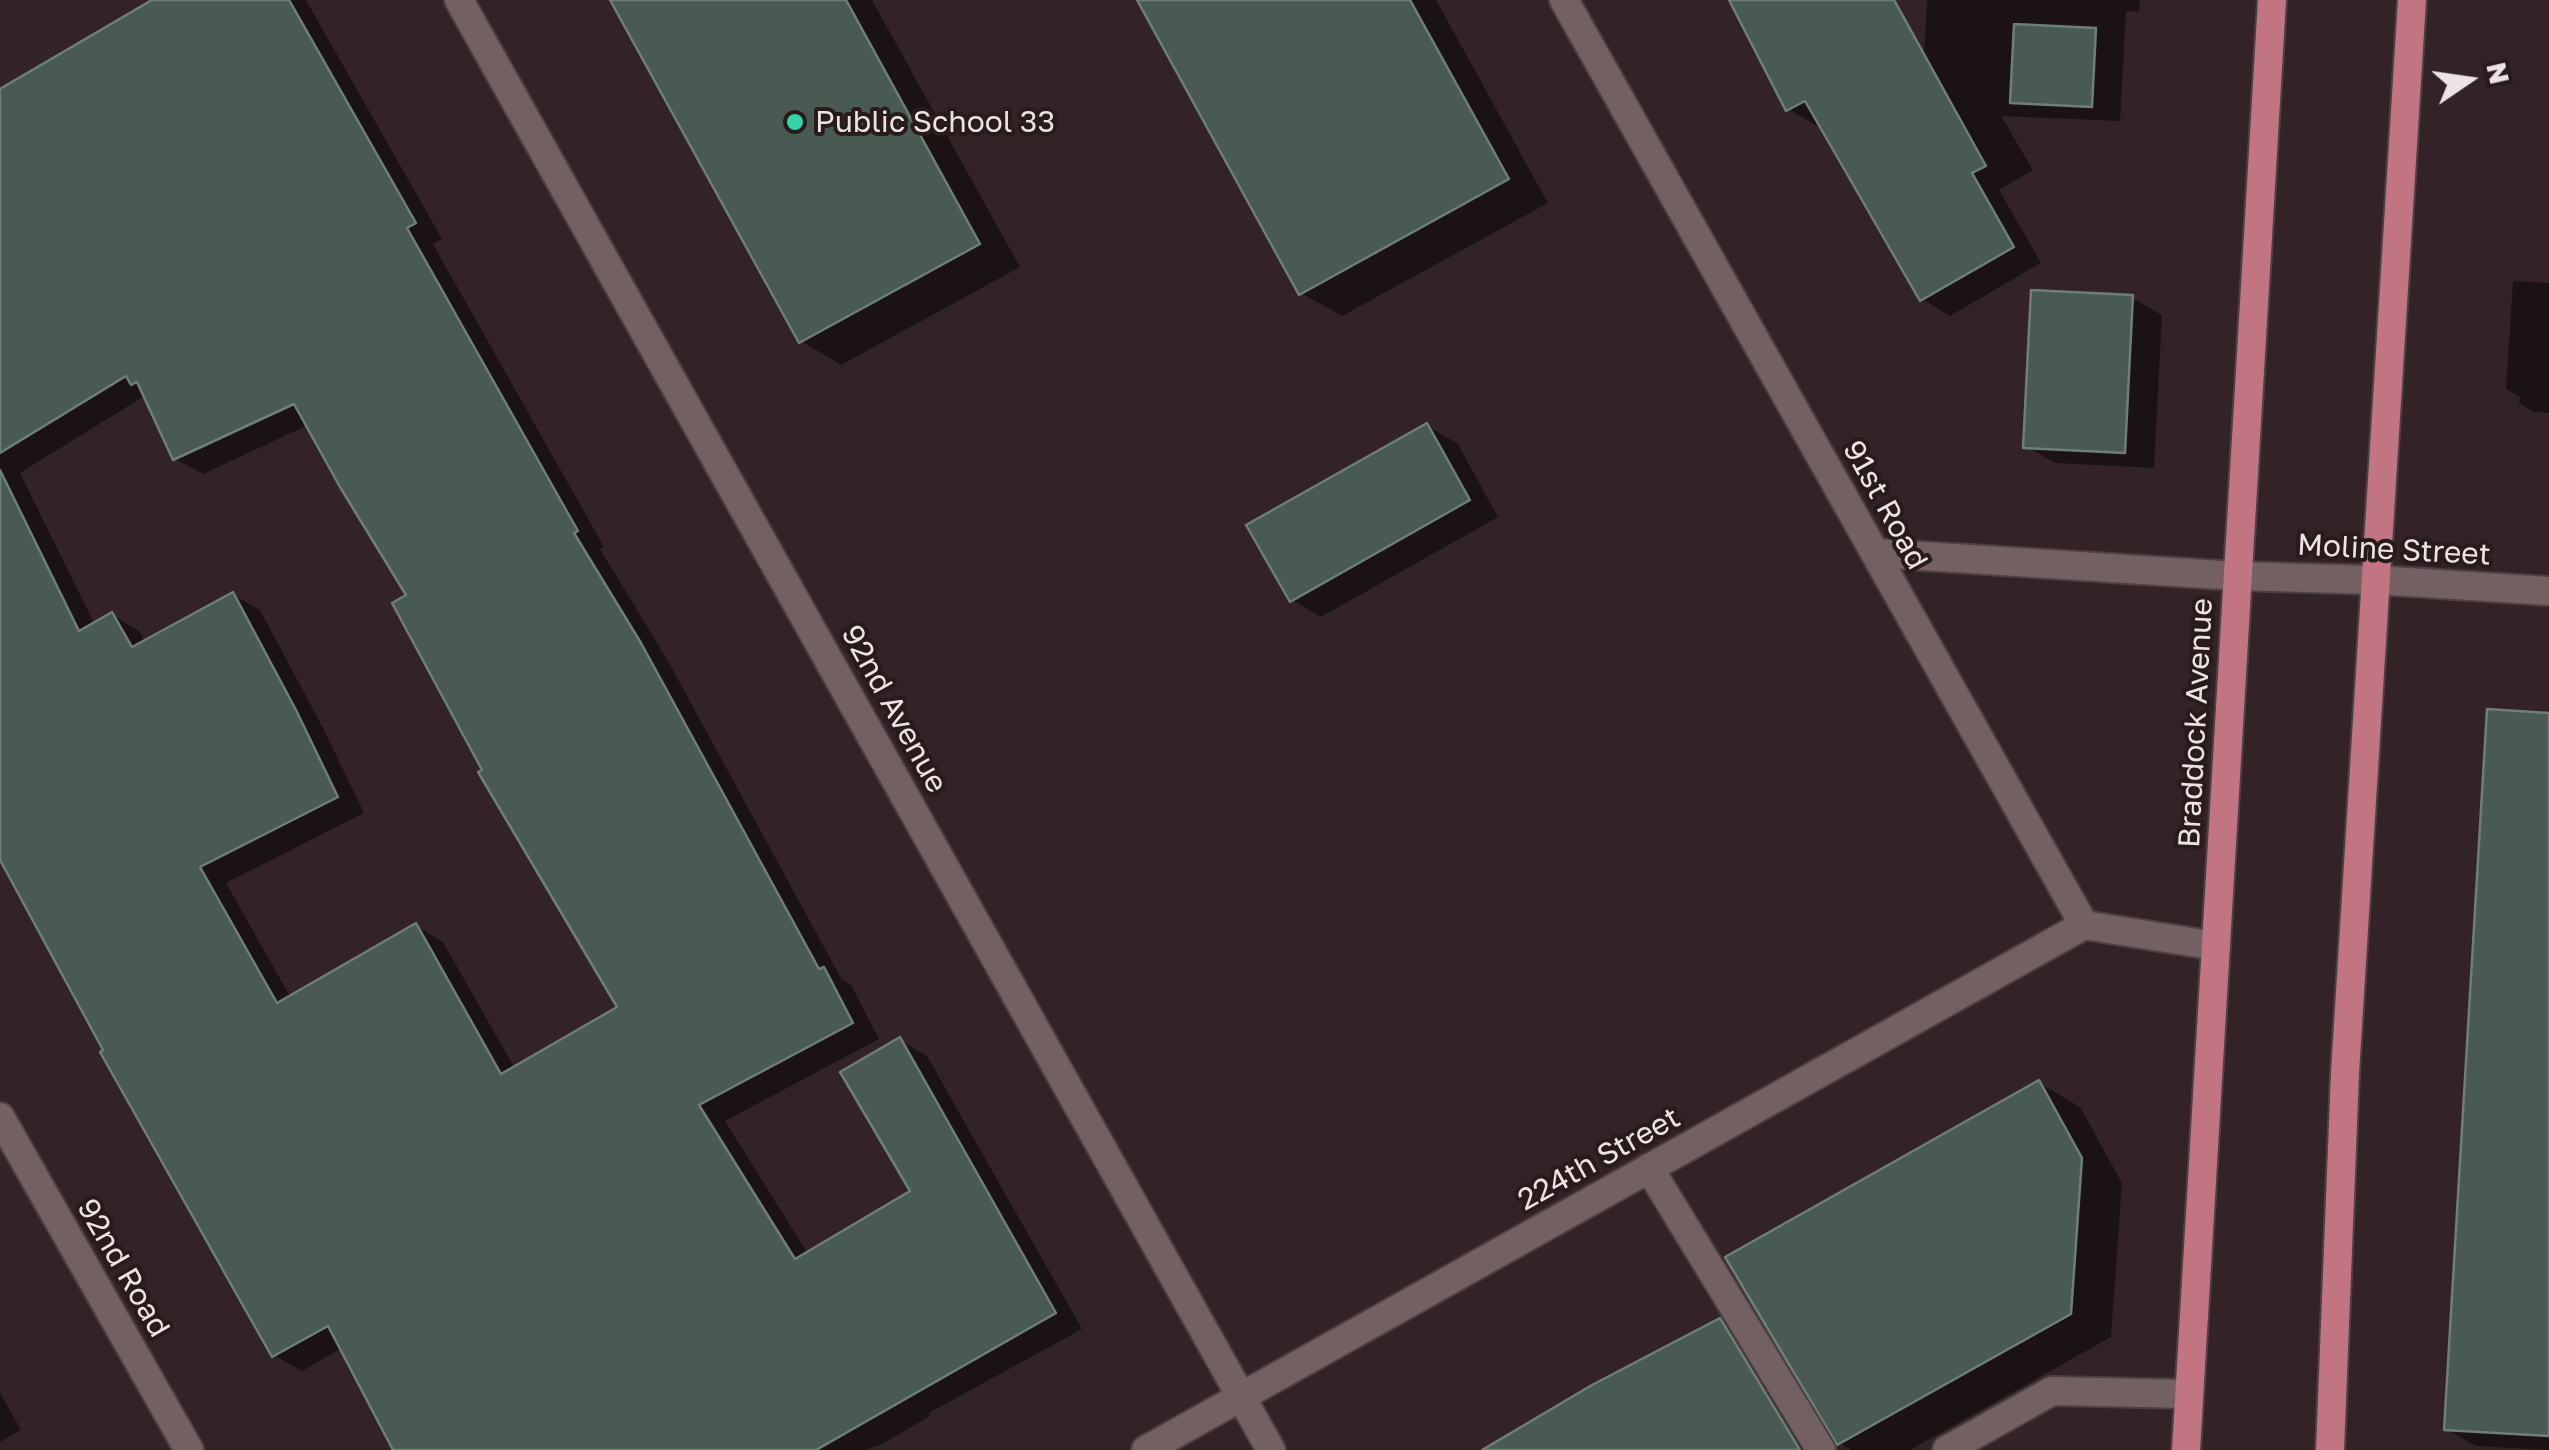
<!DOCTYPE html>
<style>
body{margin:0}
#map{position:relative;width:2549px;height:1450px;overflow:hidden;background:#332326;font-family:"Golos Text",sans-serif}
canvas{display:block}
.north{position:absolute;left:2419px;top:30px;width:100px;height:100px;-webkit-text-stroke:8px #291a1c;paint-order:stroke;rotate:77deg;font-size:28px;font-weight:700;line-height:40px;text-align:center;color:#eee3e4}
.north::after{content:'';display:block;margin:auto;width:35px;height:45px;background:#eee3e4;clip-path:polygon(50% 0,100% 100%,50% 72%,0 100%)}
</style>
<div id="map">
<canvas width="2549" height="1450"></canvas>
<div class="north">N</div>
</div>
<script>
const ctx = document.querySelector('canvas').getContext('2d');
ctx.lineJoin = 'round';
function fill(path, color) {
  ctx.fillStyle = color;
  ctx.fill(path, 'evenodd');
}
function shape(rows) {
  const path = new Path2D();
  for (const r of rows) {
    path.moveTo(r[0], r[1]);
    for (let i = 2; i < r.length; i += 2) path.lineTo(r[i], r[i + 1]);
  }
  return path;
}
function strokePath(path, color, width, dash) {
  ctx.strokeStyle = color;
  ctx.lineWidth = width;
  ctx.lineCap = dash ? 'butt' : 'round';
  ctx.setLineDash(dash || []);
  ctx.stroke(path);
}
function label(font, color, halo, rows, align = 'center') {
  ctx.font = font + ' "Golos Text",sans-serif';
  ctx.lineWidth = 8;
  ctx.setLineDash([]);
  ctx.textBaseline = 'middle';
  ctx.strokeStyle = halo;
  ctx.fillStyle = color;
  for (const [text, x, y, turn = 0] of rows) {
    ctx.save();
    ctx.translate(x, y);
    ctx.rotate((+turn || 0) * Math.PI / 180);
    ctx.textAlign = isNaN(turn) ? turn : align;
    if (halo) ctx.strokeText(text, 0, 0);
    ctx.fillText(text, 0, 0);
    ctx.restore();
  }
}
fill(shape([
 [157,0,306,0,442,239,433,244,604,547,600,549,668,661,842,980,851,985,879,1039,725,1121,808,1254,913,1192,900,1040,927,1056,1082,1329,929,1413,930,1416,880,1445,865,1450,396,1450,342,1348,302,1371,274,1355,0,858,0,90],
 [146,395,175,459,203,474,308,425,410,596,485,771,621,1008,515,1069,443,942,416,926,291,998,226,883,364,813,323,728,260,610,233,595,146,643,139,631,112,615,95,625,20,473],
 [613,0,872,0,1020,267,841,365,801,341],
 [1140,0,1436,0,1548,203,1342,316,1301,293],
 [1729,0,1893,0,1924,55,1927,0,2140,0,2139,12,2126,11,2120,121,2001,116,2033,170,1999,190,2041,263,1950,316,1922,299,1819,124,1817,126,1788,109],
 [2513,281,2549,283,2549,413,2534,412,2519,403,2520,397,2506,389],
 [2132,298,2162,315,2154,468,2055,463,2026,446],
 [1427,426,1457,443,1498,517,1321,617,1292,600],
 [2549,715,2549,1450,2476,1446,2446,1429],
 [2039,1083,2080,1107,2122,1183,2111,1337,1910,1450,1851,1450,1839,1443],
 [1720,1321,1746,1336,1816,1450,1486,1450],
 [0,1392,21,1430,0,1442]
]), '#0007');
const building = shape([
 [152,0,289,0,416,223,407,228,578,531,574,533,641,643,819,969,824,967,853,1023,699,1105,795,1259,910,1191,840,1072,900,1037,1056,1313,816,1450,393,1450,328,1326,272,1357,100,1052,103,1050,0,860,0,470,79,631,112,612,132,647,233,592,296,710,338,797,200,867,277,1003,416,923,501,1074,617,1007,478,772,482,770,392,603,406,595,340,487,294,404,173,460,137,382,131,385,126,376,0,453,0,89,152,0],
 [610,0,846,0,980,244,799,343,610,0],
 [1137,0,1410,0,1509,179,1299,295,1137,0],
 [1729,0,1894,0,1986,166,1972,173,2014,247,1920,301,1805,101,1786,111,1729,0],
 [2014,24,2096,28,2092,107,2010,103,2014,24],
 [2031,290,2133,295,2125,453,2023,448,2031,290],
 [1427,423,1470,500,1290,602,1246,525,1427,423],
 [2487,709,2549,713,2549,1436,2444,1430,2487,709],
 [2039,1080,2082,1158,2071,1314,1837,1445,1725,1257,2039,1080],
 [1720,1318,1800,1450,1482,1450,1592,1385,1720,1318]
]);
fill(building, '#495a53');
strokePath(building, '#6d7f78', 2.5);
const service = shape([
 [1875,553,2237,576],
 [1649,1168,1821,1450],
 [1947,1450,2052,1391,2188,1394]
]);
const minor = shape([
 [459,0,1271,1450],
 [1564,0,2084,925],
 [2237,576,2376,580,2549,591],
 [2084,925,2216,946],
 [0,1117,189,1450],
 [1146,1450,2084,925]
]);
const primary = shape([
 [2186,1450,2272,0],
 [2330,1450,2345,1073,2412,0]
]);
strokePath(service, '#4d4042', 32);
strokePath(minor, '#4d4042', 32);
strokePath(primary, '#4d4042', 32);
strokePath(service, '#736063', 28);
strokePath(minor, '#736063', 28);
strokePath(primary, '#c17583', 28);
for (const [x, y, r, color] of [
 [795,122,10,"#33d4a8"]
]) {
  const dot = new Path2D();
  dot.arc(x, y, r, 0, 2 * Math.PI);
  ctx.fillStyle = color;
  ctx.fill(dot);
  strokePath(dot, '#291a1c', 4);
}
label('30px', '#eee3e4', '#291a1c', [
 ["Public School 33",815,122]
], 'left');
label('30px', '#eee3e4', '#291a1c', [
 ["91st Road",1885,505,61],
 ["Moline Street",2394,550,3],
 ["92nd Avenue",894,709,61],
 ["Braddock Avenue",2196,723,-87],
 ["224th Street",1599,1159,-29],
 ["92nd Road",123,1268,60]
]);
</script>
